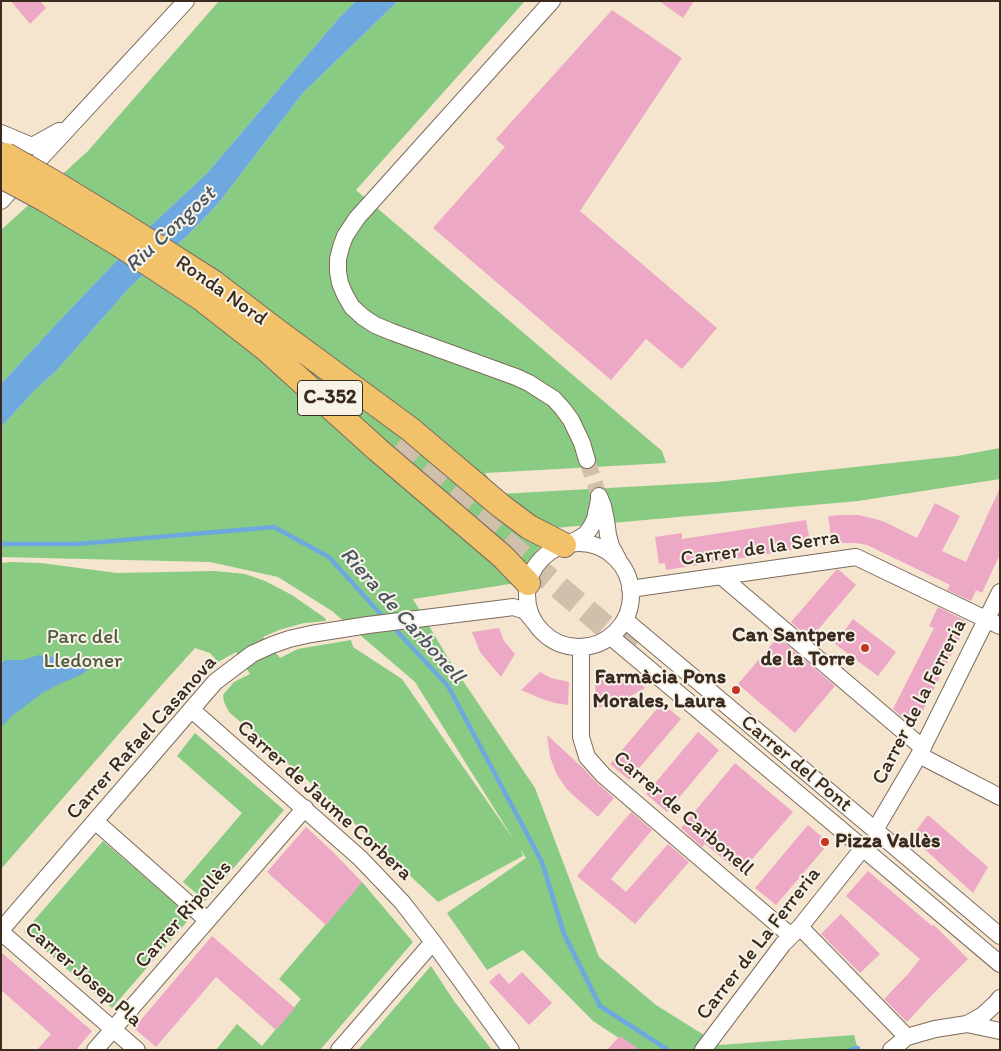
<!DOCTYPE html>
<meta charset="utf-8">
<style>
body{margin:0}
#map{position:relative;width:1001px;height:1051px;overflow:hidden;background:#f5e4ce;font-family:Itim,sans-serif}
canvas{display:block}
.frame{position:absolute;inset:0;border:2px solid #3b2a1e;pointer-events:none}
</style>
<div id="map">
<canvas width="1001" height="1051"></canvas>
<div class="frame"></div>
</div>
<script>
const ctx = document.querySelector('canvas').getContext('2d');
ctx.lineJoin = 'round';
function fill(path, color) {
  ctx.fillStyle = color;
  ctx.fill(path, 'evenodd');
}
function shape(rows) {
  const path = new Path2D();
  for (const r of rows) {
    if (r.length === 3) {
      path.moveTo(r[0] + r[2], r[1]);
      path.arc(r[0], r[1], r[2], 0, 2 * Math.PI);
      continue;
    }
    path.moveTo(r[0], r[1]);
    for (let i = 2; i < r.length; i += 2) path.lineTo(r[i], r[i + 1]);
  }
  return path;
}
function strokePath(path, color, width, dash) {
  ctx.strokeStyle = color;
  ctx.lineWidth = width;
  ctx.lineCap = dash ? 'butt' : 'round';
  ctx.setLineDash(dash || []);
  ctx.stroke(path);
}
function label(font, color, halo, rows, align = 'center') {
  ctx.font = font + ' Itim,sans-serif';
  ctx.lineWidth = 4;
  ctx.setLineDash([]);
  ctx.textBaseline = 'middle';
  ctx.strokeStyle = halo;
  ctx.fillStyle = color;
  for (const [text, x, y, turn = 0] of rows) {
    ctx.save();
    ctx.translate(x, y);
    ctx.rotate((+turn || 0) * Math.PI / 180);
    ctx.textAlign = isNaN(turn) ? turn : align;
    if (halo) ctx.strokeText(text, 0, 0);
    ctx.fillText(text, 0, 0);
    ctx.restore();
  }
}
fill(shape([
 [219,1,356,1,339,18,208,172,143,233,59,321,1,384,1,230,88,151],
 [398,1,525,1,356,190,662,451,666,463,485,473,499,494,716,482,957,456,1000,448,1000,479,858,501,555,528,510,584,413,599,451,663,535,788,599,957,656,1005,720,1045,854,1035,858,1050,637,1050,593,1021,523,950,487,970,447,913,526,858,520,849,523,856,438,902,321,792,229,712,224,702,223,695,234,682,250,674,236,652,218,662,210,653,195,648,159,688,1,869,1,563,11,562,41,563,117,573,215,571,245,574,265,581,292,595,325,618,326,621,304,623,279,630,263,637,280,658,298,649,351,640,353,647,402,679,514,840,415,682,332,611,278,577,210,562,1,557,1,427,35,390,57,370,131,286,188,235,217,205,303,93],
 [195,733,284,810,205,901,183,882,242,813,177,756],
 [103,841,191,917,112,1008,24,932],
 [362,882,413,942,320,1050,216,1050,237,1024,262,1046,301,999,279,979],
 [431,966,454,1001,492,1050,358,1050]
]), '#89cb83');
fill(shape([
 [356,1,398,1,303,93,217,205,188,235,131,286,57,370,35,390,1,427,1,384,59,321,143,233,208,172,339,18],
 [39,655,53,657,75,667,89,669,81,675,59,684,41,694,12,716,1,727,1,665,4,661,6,660,23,660]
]), '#6da9de');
strokePath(shape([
 [1,544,77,544,274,527,329,557,386,620],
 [393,627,448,686,542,862,564,934,600,1006,668,1050],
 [850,1050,858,1048]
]), '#6da9de', 4.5);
fill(shape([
 [11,1,40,1,46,8,30,24],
 [659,1,694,1,683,18],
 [612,10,682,58,580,211,717,328,682,369,646,339,611,380,433,228,505,147,496,139],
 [1000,488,1000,554,982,593,976,590,971,601,947,590,950,585,867,545,856,543,832,543,828,516,842,515,858,515,875,519,885,522,917,538,935,503,960,516,942,551,966,562],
 [806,520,811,547,666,570,665,563,659,564,655,537,682,533,682,539],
 [836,570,839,570,856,585,810,639,791,622],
 [938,607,968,622,915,726,909,723,893,709,934,628,929,626],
 [853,619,896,652,878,676,835,644],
 [499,628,504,641,515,654,501,677,480,652,472,632],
 [778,637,835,686,795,733,738,684],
 [624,671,645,688,620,702,596,708,595,681,615,676],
 [540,672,551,678,569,682,568,705,555,703,542,699,521,690],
 [662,703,681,719,629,780,610,764],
 [698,732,719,750,667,812,646,794],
 [547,735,583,768,595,781,614,798,598,817,573,795,566,788,557,775,550,757],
 [735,763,793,812,740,873,705,844,702,847,681,828],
 [631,812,652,830,611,879,626,892,668,844,689,862,635,924,577,876],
 [928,815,988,867,973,893,911,837],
 [808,825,829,843,776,905,755,888],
 [306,827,334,853,362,882,326,925,267,872],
 [868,871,932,926,934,925,968,959,932,995,907,1022,884,999,909,973,920,959,846,896],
 [841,914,880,954,860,973,821,934],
 [212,936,295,1008,276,1030,216,977,156,1047,134,1028],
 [1,952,92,1031,76,1050,37,1050,51,1034,1,990],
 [522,972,552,1003,529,1025,489,982,499,973,509,984],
 [620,1036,640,1050,607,1050]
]), '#eda8c6');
strokePath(shape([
 [587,460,599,496]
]), '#d0bfab', 16, [16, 8]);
strokePath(shape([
 [394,448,633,650]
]), '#d0bfab', 24, [24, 12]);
const minor = shape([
 [552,1,357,218,345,236,341,247,338,259,338,272,340,283,345,295,352,307,363,317,375,325,392,332,516,377,529,383,554,399,563,409,571,420,582,443,587,460],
 [1,133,32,146,59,131],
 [1,201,186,1],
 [599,496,603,506,606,520,608,535,611,546,618,559],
 [579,595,52],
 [570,543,580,538,586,534,591,527,595,519,599,500],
 [721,576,923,748],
 [630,589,856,557,1000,626],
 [625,620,875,830,1000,936],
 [611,637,839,828,1000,964],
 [581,647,581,737,587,757,603,775,791,936],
 [192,710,360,858,402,902,433,942,511,1050],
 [919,755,1000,797],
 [95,821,207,920],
 [875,830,919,755,1000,592],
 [800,927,907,1037],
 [1,930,215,682,252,654,272,645,289,639,311,634,368,625,506,608,513,607,523,610,527,613,534,622],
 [1,932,137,1050],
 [967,1024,983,1015,995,1004,1000,998],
 [95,1050,305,808],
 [339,1050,433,942],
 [703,1050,783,944,800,927,863,848],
 [891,1050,907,1037,935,1029,967,1024,1000,1031]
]);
const highway = shape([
 [281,334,410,429,501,506,529,527,564,545],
 [266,349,378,450,502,556,528,583]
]);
strokePath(minor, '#7c6b5c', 18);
strokePath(highway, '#7c6b5c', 26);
strokePath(minor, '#fff', 16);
strokePath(highway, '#f2c26a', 24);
const highwayBridge = shape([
 [6,155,58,185,125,226,213,282,281,334],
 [1,176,44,199,120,245,202,299,266,349]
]);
strokePath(highwayBridge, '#7c6b5c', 26, []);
strokePath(highwayBridge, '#f2c26a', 24);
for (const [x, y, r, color] of [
 [865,648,5,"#c8321e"],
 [736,690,5,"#c8321e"],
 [825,842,5,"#c8321e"]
]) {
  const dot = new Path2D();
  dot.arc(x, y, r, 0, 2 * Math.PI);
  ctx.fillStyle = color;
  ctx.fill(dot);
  strokePath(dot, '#f7f3e8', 2);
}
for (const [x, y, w] of [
 [330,398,65]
]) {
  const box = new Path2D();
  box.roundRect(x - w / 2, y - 17.5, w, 35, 4);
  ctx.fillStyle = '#f7f3e8';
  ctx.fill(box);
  strokePath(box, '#3b2a1e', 1);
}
label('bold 20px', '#3b2a1e', null, [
 ["C-352",330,398]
]);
label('21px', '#3b2a1e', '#f7f3e8', [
 ["Ronda Nord",221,291,35],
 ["Carrer de la Serra",760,549,-8],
 ["Carrer de la Ferreria",920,702,-63],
 ["Carrer Rafael Casanova",142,738,-48],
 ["Carrer del Pont",796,764,40],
 ["Carrer de Jaume Corbera",324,801,42],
 ["Carrer de Carbonell",683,814,41],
 ["Carrer Ripollès",184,915,-49],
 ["Carrer de La Ferreria",759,944,-52],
 ["Carrer Josep Pla",83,975,41]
]);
label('bold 21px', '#3b2a1e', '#f7f3e8', [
 ["Can Santpere",855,636],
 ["de la Torre",855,660],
 ["Farmàcia Pons",726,678],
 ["Morales, Laura",726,702],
 ["Pizza Vallès",835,842,"left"]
], 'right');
label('21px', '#525a3c', '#f7f3e8', [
 ["Parc del",83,638],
 ["Lledoner",83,662]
]);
label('italic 22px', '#4c5661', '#f7f3e8', [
 ["Riu Congost",171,230,-43],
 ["Riera de Carbonell",402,616,48]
]);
</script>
